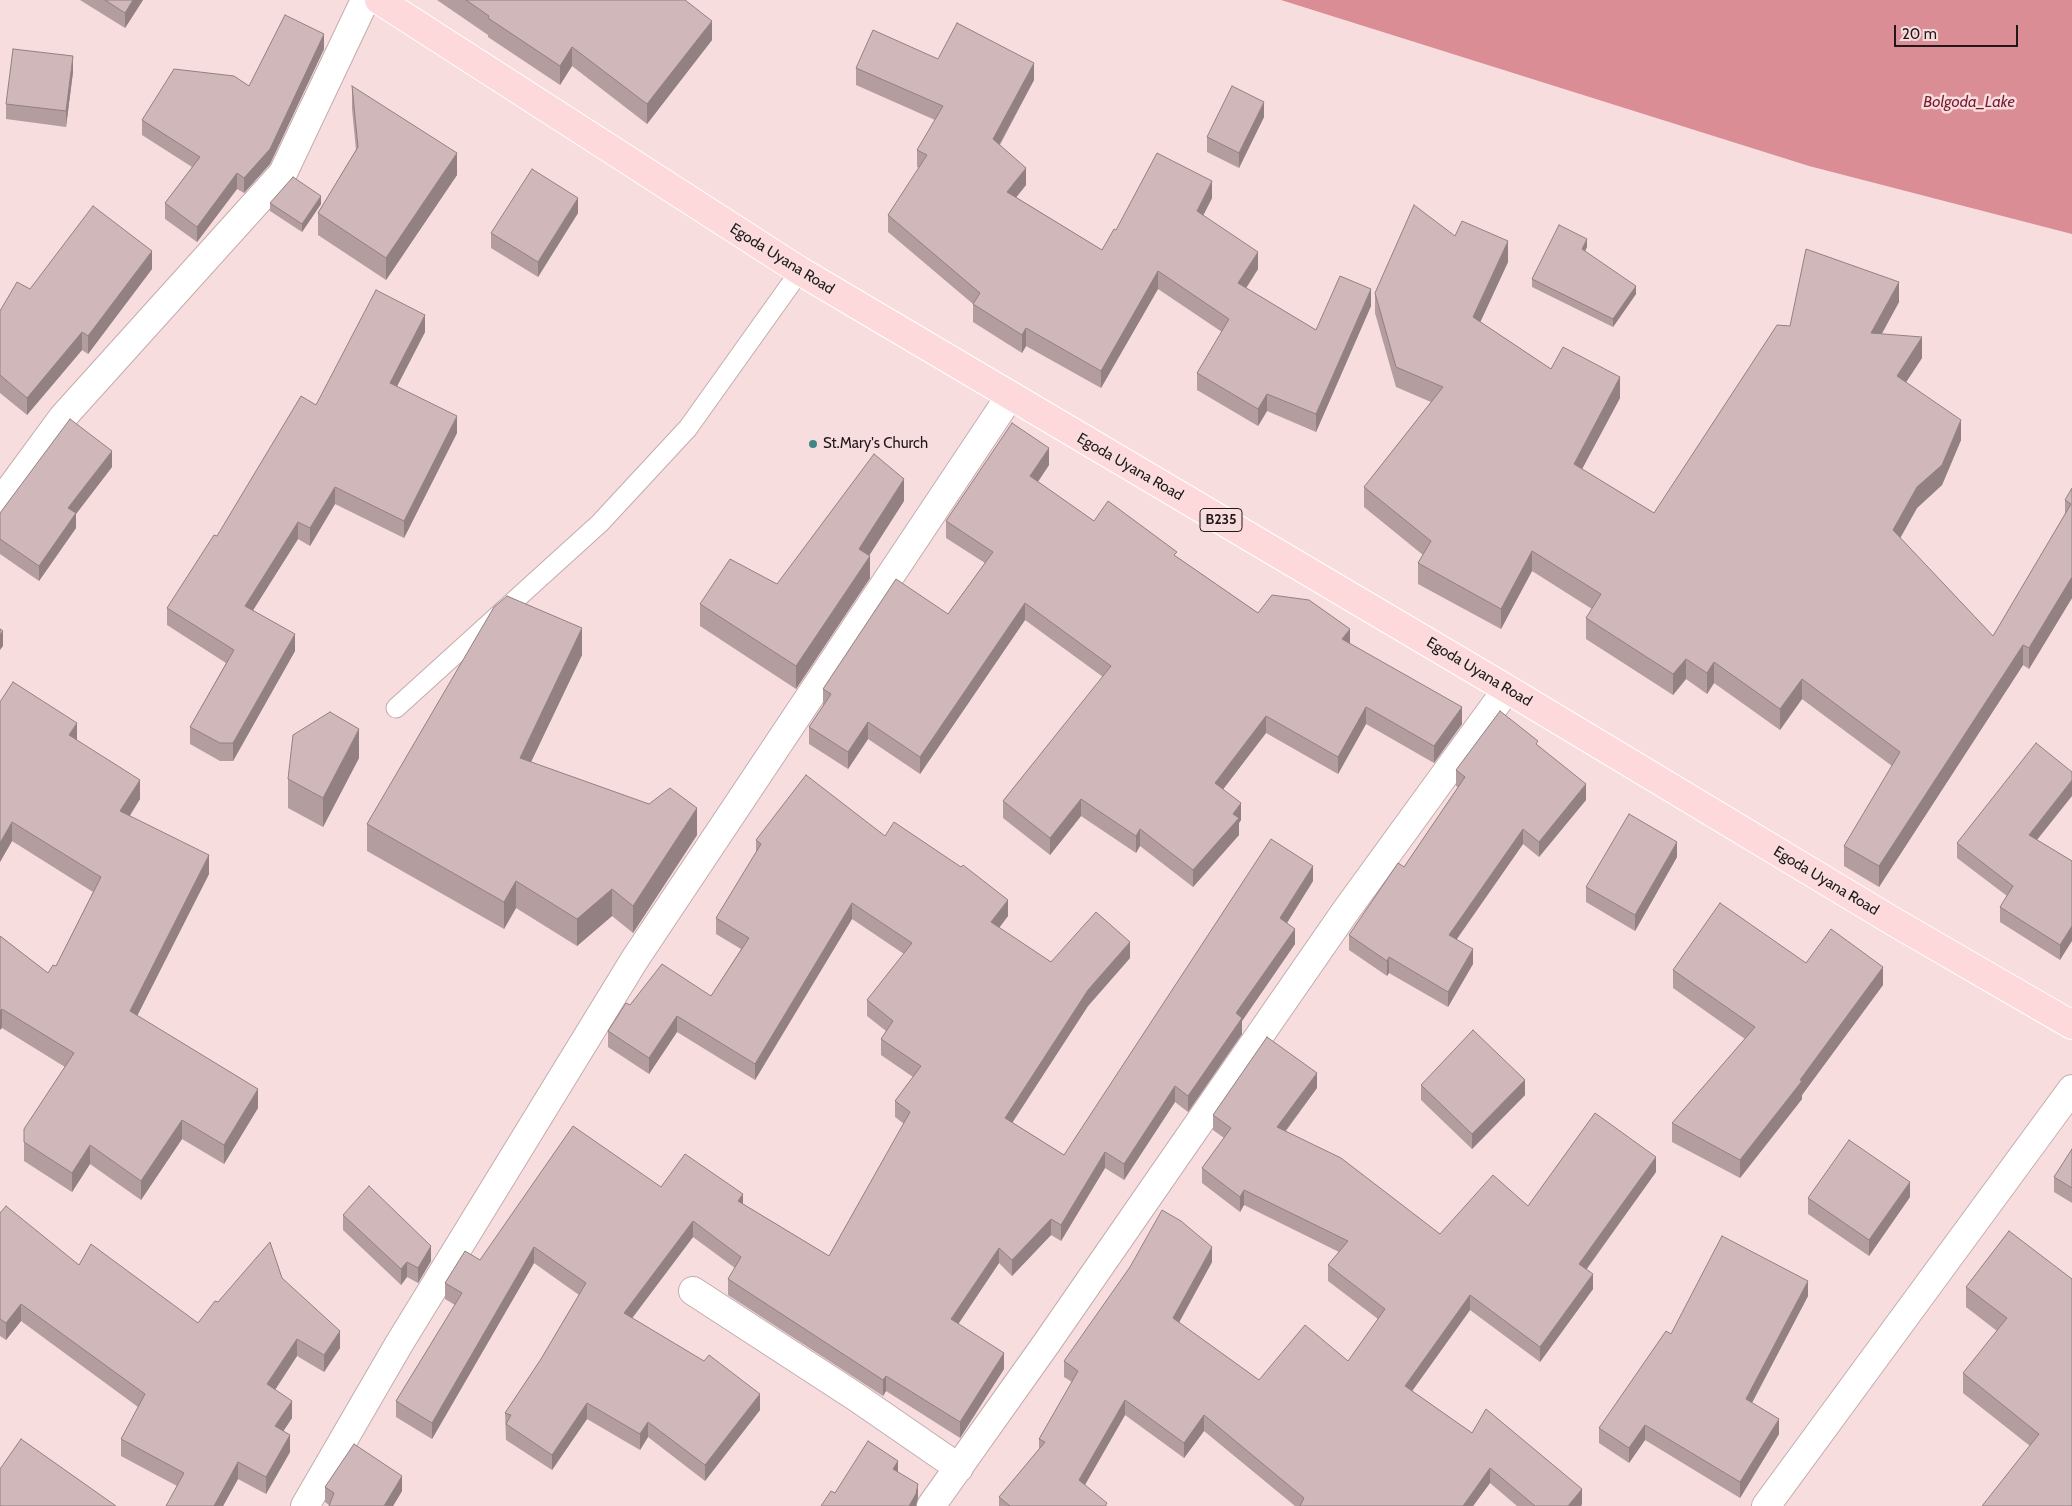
<!DOCTYPE html>
<style>
body{margin:0}
#map{position:relative;width:2072px;height:1506px;overflow:hidden;background:#f8dddf;font-family:Cabin,sans-serif}
canvas{display:block}
.scale{position:absolute;left:1894px;top:25px;width:124px;height:22px;box-sizing:border-box;border:2px solid #211718;border-top:0;padding-left:6px;font-size:15px;line-height:18px;white-space:nowrap;color:#211718;-webkit-text-stroke:4px #f8dddf;paint-order:stroke}
</style>
<div id="map">
<canvas width="2072" height="1506"></canvas>
<div class="scale">20 m</div>
</div>
<script>
const ctx = document.querySelector('canvas').getContext('2d');
ctx.lineJoin = 'round';
function fill(path, color) {
  ctx.fillStyle = color;
  ctx.fill(path, 'evenodd');
}
function shape(rows) {
  const path = new Path2D();
  for (const r of rows) {
    path.moveTo(r[0], r[1]);
    for (let i = 2; i < r.length; i += 2) path.lineTo(r[i], r[i + 1]);
  }
  return path;
}
function strokePath(path, color, width, dash) {
  ctx.strokeStyle = color;
  ctx.lineWidth = width;
  ctx.lineCap = dash ? 'butt' : 'round';
  ctx.setLineDash(dash || []);
  ctx.stroke(path);
}
function label(font, color, halo, rows, align = 'center') {
  ctx.font = font + ' Cabin,sans-serif';
  ctx.lineWidth = 5;
  ctx.setLineDash([]);
  ctx.textBaseline = 'middle';
  ctx.strokeStyle = halo;
  ctx.fillStyle = color;
  for (const [text, x, y, turn = 0] of rows) {
    ctx.save();
    ctx.translate(x, y);
    ctx.rotate((+turn || 0) * Math.PI / 180);
    ctx.textAlign = isNaN(turn) ? turn : align;
    if (halo) ctx.strokeText(text, 0, 0);
    ctx.fillText(text, 0, 0);
    ctx.restore();
  }
}
fill(shape([
 [1281,0,2072,0,2072,234,1809,166]
]), '#da8d95');
const lane = shape([
 [396,708,600,523,688,428,800,271]
]);
const street = shape([
 [0,503,63,417,283,173,365,0],
 [693,1291,856,1397,959,1468],
 [305,1506,399,1344,635,959,1010,396],
 [931,1506,1046,1344,1345,912,1507,689],
 [1766,1506,2072,1089]
]);
const primary = shape([
 [379,0,800,271,1507,689,1896,923,2072,1025]
]);
strokePath(lane, '#c4abad', 21);
strokePath(street, '#c4abad', 30);
strokePath(primary, '#fff', 30);
strokePath(lane, '#fff', 19);
strokePath(street, '#fff', 28);
strokePath(primary, '#fed9dc', 28);
fill(shape([
 [80,0,143,0,125,28],
 [437,0,685,0,712,40,647,124,572,66,560,85,488,37,488,35],
 [324,49,270,164,244,193,237,189,197,242,165,219,165,203,192,167,142,135,142,120,249,86],
 [938,59,1034,80,1000,145,1026,185,1016,197,1102,250,1116,230,1212,198,1203,215,1258,269,1246,288,1316,330,1371,306,1316,432,1267,411,1258,426,1197,390,1197,373,1222,332,1158,289,1101,388,1026,346,1022,353,973,322,973,304,888,232,888,215,919,168,917,167,917,150,935,120,856,85,856,68],
 [73,72,66,127,6,119,6,104],
 [352,86,457,175,386,280,318,235,318,213,356,150,352,109],
 [1264,117,1239,168,1207,152,1207,137],
 [270,203,321,204,302,232,270,211],
 [578,213,538,277,491,248,491,233],
 [1455,236,1508,262,1480,322,1551,369,1620,398,1582,469,1654,513,1790,326,1899,302,1881,334,1922,358,1906,382,1961,440,1942,485,1917,508,1900,538,1993,636,2065,515,2065,500,2072,488,2072,598,2029,669,2023,665,1879,887,1844,866,1844,846,1892,766,1802,699,1780,730,1714,683,1707,694,1686,679,1673,695,1586,639,1586,618,1592,609,1532,571,1501,629,1418,584,1418,563,1423,555,1364,507,1364,487,1431,402,1396,387,1375,313,1375,293],
 [1587,247,1585,251,1636,294,1613,327,1532,287,1532,279],
 [152,269,88,354,82,350,27,415,0,393,0,311,30,289],
 [425,332,397,386,457,433,404,538,335,504,310,546,298,539,253,610,295,651,233,761,220,761,190,744,190,727,226,663,167,625,167,608,217,536,316,405],
 [1049,465,1038,482,1094,521,1177,557,1258,613,1350,643,1462,724,1434,763,1366,724,1338,774,1266,733,1223,789,1241,820,1239,823,1239,835,1193,887,1140,846,1136,853,1081,816,1050,855,1003,818,1003,801,1103,677,1025,620,920,774,868,739,848,769,809,744,809,727,823,706,823,689,948,614,985,563,946,538,946,521],
 [112,467,76,514,76,528,39,581,0,554,0,513],
 [904,501,869,556,870,578,796,689,700,626,700,604,777,584],
 [582,655,531,762,697,835,633,933,612,916,577,946,516,908,504,929,367,851,367,824],
 [0,702,77,740,140,799,130,816,209,874,137,1016,258,1108,224,1164,182,1139,141,1200,90,1164,72,1192,24,1161,24,1129,65,1067,2,1028,0,936,48,973,56,966,93,892,12,841,0,862],
 [1538,745,1586,800,1539,857,1523,844,1457,939,1473,964,1448,1007,1389,973,1387,976,1349,950,1349,935,1404,867,1458,787,1456,786,1456,770],
 [359,758,323,827,288,808,288,779],
 [885,836,1008,916,999,928,1051,962,1130,958,1088,1006,1012,1122,1064,1155,1313,881,1287,923,1295,944,1242,1021,1242,1034,1188,1112,1175,1102,1124,1180,1105,1168,1061,1241,1051,1235,1012,1276,999,1263,958,1324,1004,1369,960,1438,886,1391,883,1396,728,1295,728,1279,735,1268,693,1237,632,1318,760,1410,705,1481,648,1437,640,1450,587,1419,552,1470,506,1440,505,1413,541,1359,579,1295,534,1263,432,1439,396,1417,396,1401,455,1305,445,1299,445,1283,480,1260,661,1187,743,1204,829,1256,904,1124,895,1117,895,1101,913,1077,881,1055,881,1039,886,1031,867,1016,867,1000,904,954,852,919,755,1080,677,1032,649,1074,608,1047,608,1031,630,1005,711,996,741,949,716,934,716,918,756,853,756,840],
 [2037,840,2072,861,2060,960,2000,922,2000,907,2007,896,1957,858,1957,843],
 [1677,857,1635,931,1586,902,1586,887],
 [1806,963,1883,985,1802,1095,1802,1099,1740,1178,1672,1142,1672,1123,1745,1039,1673,988,1673,970],
 [1421,1085,1525,1095,1472,1149,1421,1100],
 [1317,1088,1286,1131,1440,1234,1528,1206,1656,1172,1587,1269,1593,1289,1540,1362,1470,1310,1412,1391,1472,1433,1582,1504,1581,1506,1517,1506,1490,1483,1473,1506,1295,1506,1204,1431,1184,1458,1125,1415,1085,1485,1107,1506,999,1506,999,1497,1039,1449,1039,1439,1072,1382,1064,1377,1064,1361,1212,1262,1179,1323,1259,1380,1348,1361,1378,1319,1328,1281,1328,1265,1339,1252,1244,1205,1240,1212,1202,1183,1202,1168,1224,1138,1213,1130,1213,1115],
 [2072,1149,2072,1203,2054,1192,2054,1177],
 [1910,1197,1869,1256,1808,1214,1808,1198],
 [0,1213,79,1265,198,1323,218,1302,282,1278,340,1348,324,1372,297,1356,275,1390,292,1418,283,1431,290,1452,266,1494,238,1479,223,1506,166,1506,177,1486,121,1456,121,1439,138,1407,21,1321,6,1340,0,1336],
 [343,1215,431,1261,418,1283,407,1277,401,1285,343,1230],
 [2009,1231,2072,1506,2030,1446,1963,1393,1963,1373,1997,1331,1966,1307,1966,1287],
 [1808,1296,1752,1403,1779,1434,1740,1498,1645,1440,1629,1463,1599,1443,1599,1428,1671,1334],
 [325,1487,402,1491,393,1506,329,1506,329,1505,325,1502]
]), '#b39d9f');
fill(shape([
 [133,0,143,0,125,28,125,13],
 [712,21,712,40,647,124,647,104],
 [324,34,324,49,270,164,244,193,244,178],
 [572,47,572,66,560,85,560,66],
 [73,56,73,72,66,127,66,111],
 [1034,63,1034,80,993,156,993,139],
 [1264,102,1264,117,1239,168,1239,153],
 [457,153,457,175,386,280,386,258],
 [1026,168,1026,185,1007,209,1007,192],
 [237,173,237,189,197,242,197,227],
 [1212,181,1212,198,1197,228,1197,211],
 [321,196,321,204,302,232,302,224],
 [578,198,578,213,538,277,538,262],
 [1587,239,1587,247,1582,257,1582,249],
 [1508,241,1508,262,1473,338,1473,317],
 [152,251,152,269,88,354,88,336],
 [1258,252,1258,269,1238,301,1238,283],
 [1158,271,1158,289,1101,388,1101,371],
 [1899,282,1899,302,1871,354,1871,333],
 [1636,286,1636,294,1613,327,1613,319],
 [1371,289,1371,306,1316,432,1316,414],
 [425,315,425,332,390,400,390,383],
 [1026,328,1026,346,1022,353,1022,335],
 [82,332,82,350,27,415,27,398],
 [1922,337,1922,358,1897,396,1897,376],
 [1620,377,1620,398,1574,484,1574,464],
 [1267,394,1267,411,1258,426,1258,409],
 [457,416,457,433,404,538,404,521],
 [1961,420,1961,440,1942,485,1917,508,1893,551,1893,530,1917,487],
 [1049,448,1049,465,1030,493,1030,476],
 [112,451,112,467,76,514,76,528,39,581,39,566,68,508],
 [904,479,904,501,859,571,859,549],
 [335,487,335,504,310,546,310,528],
 [298,522,298,539,245,623,245,606],
 [1532,551,1532,571,1501,629,1501,609],
 [870,556,870,578,796,689,796,666],
 [2072,577,2072,598,2029,669,2029,648],
 [1025,603,1025,620,920,774,920,757],
 [582,628,582,655,520,785,520,758],
 [1350,629,1350,646,1342,639],
 [3,631,3,646,0,650,0,635],
 [295,634,295,651,233,761,233,743],
 [2023,645,2023,665,1879,887,1879,866],
 [1686,659,1686,679,1673,695,1673,674],
 [1714,662,1714,683,1707,694,1707,673],
 [1802,679,1802,699,1780,730,1780,709],
 [1366,707,1366,724,1338,774,1338,757],
 [1462,707,1462,724,1434,763,1434,746],
 [1266,716,1266,733,1215,800,1215,783],
 [868,722,868,739,848,769,848,752],
 [77,723,77,742,69,735],
 [359,729,359,758,323,827,323,798],
 [140,780,140,799,120,830,120,811],
 [2072,780,2072,796,2029,850,2029,835],
 [1586,784,1586,800,1539,857,1539,842],
 [1081,799,1081,816,1050,855,1050,838],
 [1241,803,1241,820,1239,823,1239,835,1193,887,1193,870],
 [697,808,697,835,633,933,633,906],
 [12,822,12,841,0,862,0,843],
 [1140,829,1140,846,1136,853,1136,836],
 [1523,829,1523,844,1449,950,1449,935],
 [1677,842,1677,857,1635,931,1635,915],
 [209,855,209,874,130,1030,130,1011],
 [1313,866,1313,881,1280,934,1280,918],
 [516,881,516,908,504,929,504,902],
 [612,889,612,916,577,946,577,919],
 [1008,900,1008,916,991,938,991,922],
 [852,903,852,919,755,1080,755,1064],
 [2072,926,2072,941,2060,960,2060,945],
 [1295,929,1295,944,1242,1021,1242,1034,1188,1112,1188,1096,1236,1013],
 [1130,942,1130,958,1088,1006,1005,1134,1005,1118,1088,990],
 [1473,949,1473,964,1448,1007,1448,992],
 [1389,957,1389,973,1387,976,1387,961],
 [1883,967,1883,985,1802,1095,1802,1099,1740,1178,1740,1160],
 [2,1009,2,1028,0,1030,0,1011],
 [677,1016,677,1032,649,1074,649,1058],
 [1317,1073,1317,1088,1277,1142,1277,1127],
 [1525,1080,1525,1095,1472,1149,1472,1134],
 [1175,1086,1175,1102,1124,1180,1124,1164],
 [258,1089,258,1108,224,1164,224,1145],
 [182,1120,182,1139,141,1200,141,1181],
 [90,1145,90,1164,72,1192,72,1173],
 [1105,1152,1105,1168,1061,1241,1061,1225],
 [1656,1157,1656,1172,1579,1279,1579,1264],
 [1910,1182,1910,1197,1869,1256,1869,1240],
 [1244,1190,1244,1205,1240,1212,1240,1197],
 [743,1194,743,1210,738,1201],
 [1051,1219,1051,1235,1012,1276,1012,1260],
 [693,1221,693,1237,624,1329,624,1313],
 [431,1246,431,1261,418,1283,418,1268],
 [534,1247,534,1263,432,1439,432,1423],
 [1212,1247,1212,1262,1173,1333,1173,1318],
 [999,1248,999,1263,951,1335,951,1319],
 [407,1262,407,1277,401,1285,401,1269],
 [1593,1274,1593,1289,1540,1362,1540,1347],
 [1808,1281,1808,1296,1746,1414,1746,1399],
 [1470,1295,1470,1310,1405,1401,1405,1386],
 [21,1304,21,1321,6,1340,6,1323],
 [340,1331,340,1348,324,1372,324,1355],
 [297,1339,297,1356,267,1402,267,1384],
 [1004,1353,1004,1369,960,1438,960,1422],
 [886,1376,886,1391,883,1396,883,1380],
 [760,1394,760,1410,705,1481,705,1465],
 [1125,1400,1125,1415,1079,1495,1079,1480],
 [292,1401,292,1418,275,1444,275,1426],
 [587,1403,587,1419,552,1470,552,1455],
 [1204,1415,1204,1431,1184,1458,1184,1443],
 [1779,1419,1779,1434,1740,1498,1740,1482],
 [648,1422,648,1437,640,1450,640,1434],
 [1645,1425,1645,1440,1629,1463,1629,1448],
 [290,1435,290,1452,266,1494,266,1477],
 [898,1461,898,1476,893,1469],
 [238,1462,238,1479,223,1506,214,1506],
 [1490,1468,1490,1483,1473,1506,1463,1506],
 [402,1476,402,1491,393,1506,384,1506],
 [918,1484,918,1498,916,1506,909,1506],
 [1582,1489,1582,1504,1581,1506,1568,1506]
]), '#928082');
const building = shape([
 [105,0,133,0,125,13,105,0],
 [466,0,685,0,712,21,647,104,572,47,560,66,488,18,489,16,466,0],
 [285,15,324,34,270,149,244,178,237,173,197,227,165,203,200,157,142,120,174,69,234,76,249,86,285,15],
 [957,23,1034,63,993,139,1026,168,1007,192,1102,250,1114,229,1116,230,1157,153,1212,181,1197,211,1258,252,1238,283,1316,330,1340,276,1371,289,1316,414,1267,394,1258,409,1197,373,1229,319,1158,271,1101,371,1026,328,1022,335,973,304,980,293,888,215,927,155,917,150,943,106,856,68,873,30,938,59,957,23],
 [13,49,73,56,66,111,6,104,13,49],
 [352,86,457,153,386,258,318,213,358,147,352,86],
 [1232,86,1264,102,1239,153,1207,137,1232,86],
 [532,169,578,198,538,262,491,233,532,169],
 [293,177,321,196,302,224,270,203,293,177],
 [1414,205,1455,236,1462,221,1508,241,1473,317,1551,369,1563,347,1620,377,1574,464,1654,513,1777,325,1790,326,1806,249,1899,282,1871,333,1922,337,1897,376,1961,420,1942,465,1917,487,1893,530,1993,636,2071,504,2065,500,2072,488,2072,577,2029,648,2023,645,1879,866,1844,846,1900,752,1802,679,1780,709,1714,662,1707,673,1686,659,1673,674,1586,618,1601,594,1532,551,1501,609,1418,563,1431,541,1364,487,1443,387,1396,367,1375,293,1414,205],
 [93,206,152,251,88,336,82,332,27,398,0,375,0,311,17,282,30,289,93,206],
 [1559,225,1587,239,1582,249,1636,286,1613,319,1532,279,1559,225],
 [376,290,425,315,390,383,457,416,404,521,335,487,310,528,298,522,245,606,295,634,233,743,220,743,190,727,234,650,167,608,214,535,217,536,301,396,316,405,376,290],
 [70,419,112,451,68,508,76,513,39,566,0,539,0,513,70,419],
 [1012,423,1049,448,1030,476,1094,521,1108,501,1177,552,1174,555,1258,613,1272,595,1309,600,1350,629,1342,639,1462,707,1434,746,1366,707,1338,757,1266,716,1215,783,1241,803,1233,814,1239,818,1193,870,1140,829,1136,836,1081,799,1050,838,1003,801,1111,666,1025,603,920,757,868,722,848,752,809,727,831,694,823,689,896,579,948,614,993,552,946,521,1012,423],
 [874,454,904,479,859,549,870,556,796,666,700,604,730,559,777,584,874,454],
 [507,596,582,628,520,758,649,804,670,788,697,808,633,906,612,889,577,919,516,881,504,902,367,824,494,607,507,596],
 [0,629,3,631,0,635,0,629],
 [13,682,77,723,69,735,140,780,120,811,209,855,130,1011,258,1089,224,1145,182,1120,141,1181,90,1145,72,1173,24,1142,24,1129,74,1053,2,1009,0,1011,0,936,48,973,53,965,56,966,101,877,12,822,0,843,0,702,13,682],
 [1500,711,1538,741,1536,744,1586,784,1539,842,1523,829,1449,935,1473,949,1448,992,1389,957,1387,961,1349,935,1398,863,1404,867,1465,777,1456,770,1500,711],
 [330,712,359,729,323,798,288,779,293,735,330,712],
 [2036,743,2072,772,2072,780,2029,835,2072,861,2072,926,2060,945,2000,907,2013,886,1957,843,2036,743],
 [806,775,885,836,894,822,961,867,963,865,1008,900,991,922,1051,962,1096,912,1130,942,1088,990,1005,1118,1064,1155,1271,839,1313,866,1280,918,1295,929,1236,1013,1242,1018,1188,1096,1175,1086,1124,1164,1105,1152,1061,1225,1051,1219,1012,1260,999,1248,951,1319,1004,1353,960,1422,886,1376,883,1380,728,1279,741,1257,693,1221,624,1313,704,1361,709,1355,760,1394,705,1465,648,1422,640,1434,587,1403,552,1455,506,1424,511,1415,505,1413,541,1359,586,1283,534,1247,432,1423,396,1401,462,1293,445,1283,465,1251,480,1260,573,1126,661,1187,685,1154,743,1194,738,1201,829,1256,910,1112,895,1101,921,1066,881,1039,893,1021,867,1000,912,943,852,903,755,1064,677,1016,649,1058,608,1031,626,1003,630,1005,662,964,711,996,749,938,716,918,761,844,756,840,806,775],
 [1629,814,1677,842,1635,915,1586,887,1629,814],
 [1720,903,1806,963,1831,929,1883,967,1800,1080,1802,1081,1740,1160,1672,1123,1755,1027,1673,970,1720,903],
 [1473,1030,1525,1080,1472,1134,1421,1085,1473,1030],
 [1267,1037,1317,1073,1277,1127,1341,1158,1440,1234,1493,1175,1528,1206,1595,1113,1656,1157,1579,1264,1593,1274,1540,1347,1470,1295,1405,1386,1472,1433,1486,1409,1582,1489,1568,1506,1535,1506,1490,1468,1463,1506,1300,1506,1304,1498,1204,1415,1184,1443,1125,1400,1079,1480,1107,1503,1105,1506,1010,1506,999,1497,1045,1442,1039,1439,1078,1371,1064,1361,1130,1267,1162,1210,1181,1221,1212,1247,1173,1318,1259,1380,1305,1325,1348,1361,1385,1309,1328,1265,1348,1241,1244,1190,1240,1197,1202,1168,1231,1128,1213,1115,1267,1037],
 [1849,1140,1910,1182,1869,1240,1808,1198,1849,1140],
 [2072,1149,2072,1188,2054,1177,2072,1149],
 [369,1186,431,1246,418,1268,407,1262,401,1269,343,1215,369,1186],
 [6,1206,79,1265,91,1244,198,1323,215,1301,218,1302,270,1242,282,1278,340,1331,324,1355,297,1339,267,1384,292,1401,275,1426,290,1435,266,1477,238,1462,214,1506,166,1506,184,1473,121,1439,145,1394,21,1304,6,1323,0,1319,0,1213,6,1206],
 [2009,1231,2072,1279,2072,1506,1982,1506,2039,1434,1963,1373,2007,1318,1966,1287,2009,1231],
 [1722,1236,1808,1281,1746,1399,1779,1419,1740,1482,1645,1425,1629,1448,1599,1428,1666,1331,1671,1334,1722,1236],
 [21,1439,116,1506,0,1506,0,1469,21,1439],
 [868,1441,898,1461,893,1469,918,1484,916,1494,909,1506,821,1506,831,1491,835,1493,868,1441],
 [354,1444,402,1476,384,1506,329,1506,334,1493,325,1487,354,1444]
]);
fill(building, '#d0b7b9');
strokePath(building, '#928082', 1);
for (const [x, y, r, color] of [
 [813,444,5,"#3f8785"]
]) {
  const dot = new Path2D();
  dot.arc(x, y, r, 0, 2 * Math.PI);
  ctx.fillStyle = color;
  ctx.fill(dot);
  strokePath(dot, '#f8dddf', 2);
}
for (const [x, y, w] of [
 [1221,520,42]
]) {
  const box = new Path2D();
  box.roundRect(x - w / 2, y - 11.5, w, 23, 4);
  ctx.fillStyle = '#f8dddf';
  ctx.fill(box);
  strokePath(box, '#211718', 1);
}
label('bold 14px', '#211718', null, [
 ["B235",1221,520]
]);
label('15px', '#211718', '#f8dddf', [
 ["Egoda Uyana Road",782,259,32],
 ["Egoda Uyana Road",1130,467,30],
 ["Egoda Uyana Road",1479,672,31],
 ["Egoda Uyana Road",1826,881,31]
]);
label('15px', '#211718', '#f8dddf', [
 ["St.Mary's Church",823,444]
], 'left');
label('italic 16px', '#761b2f', '#f8dddf', [
 ["Bolgoda_Lake",1969,102]
]);
</script>
